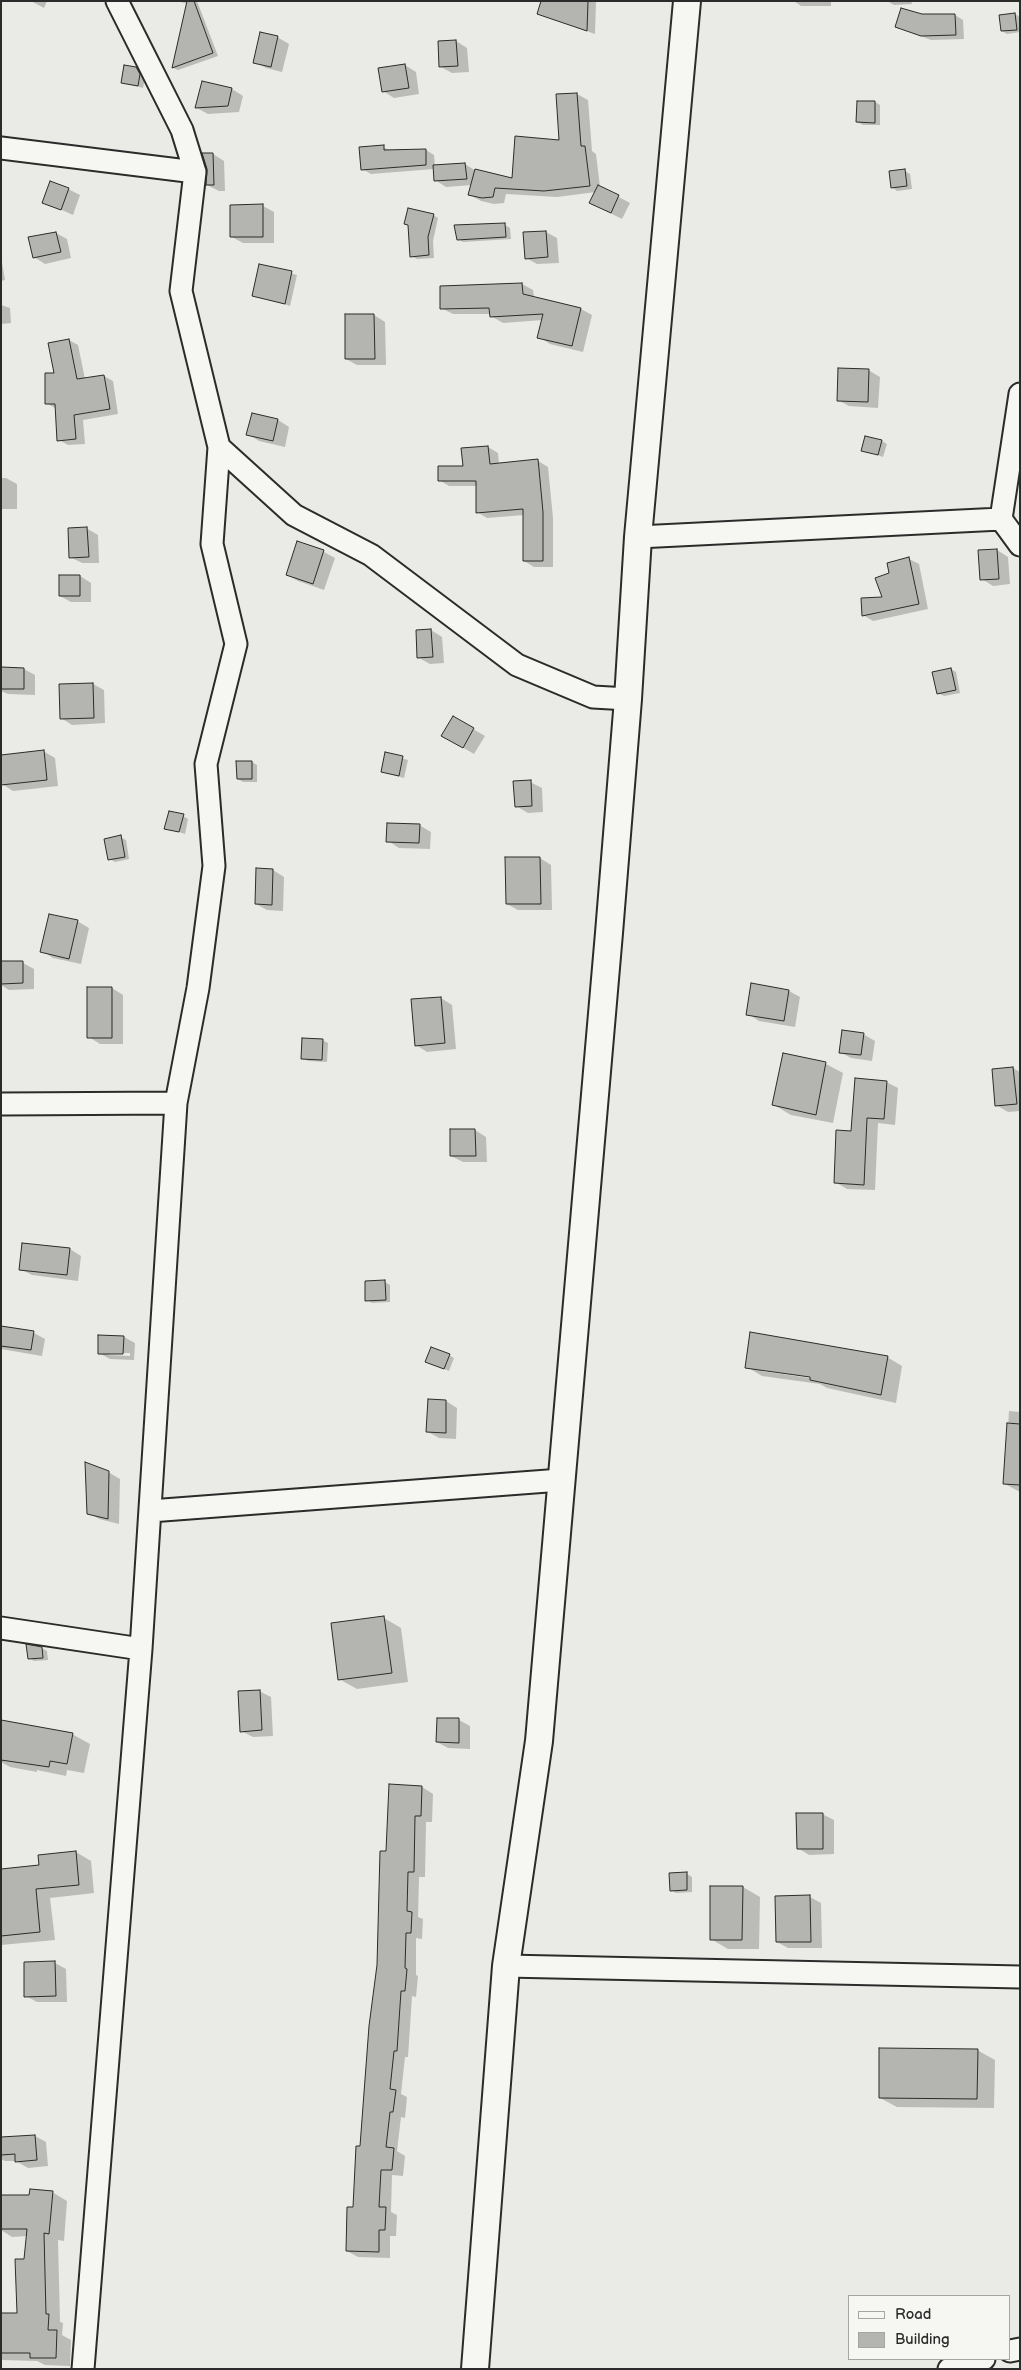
<!DOCTYPE html>
<style>
body{margin:0}
#map{position:relative;width:1021px;height:2370px;overflow:hidden;background:#eaeae6;font-family:"Balsamiq Sans",sans-serif}
canvas{display:block}
.frame{position:absolute;inset:0;border:2px solid #2b2b2b;pointer-events:none}
.legend{position:absolute;left:848px;top:2295px;width:162px;height:65px;box-sizing:border-box;background:#f6f6f2;border:1px solid #a5a5a2;margin:0;padding:6px 9px;list-style:none;font-size:15px;color:#2b2b2b}
.legend li{display:flex;align-items:center;gap:10px;height:25px}
.legend b{width:25px;border:1px solid #a5a5a2}
</style>
<div id="map">
<canvas width="1021" height="2370"></canvas>
<div class="frame"></div>
<ul class="legend">
<li><b style="height:6px;background:#f6f6f2"></b>Road</li>
<li><b style="height:14px;background:#b4b4b1"></b>Building</li>
</ul>
</div>
<script>
const ctx = document.querySelector('canvas').getContext('2d');
ctx.lineJoin = 'round';
function fill(path, color) {
  ctx.fillStyle = color;
  ctx.fill(path, 'evenodd');
}
function shape(rows) {
  const path = new Path2D();
  for (const r of rows) {
    path.moveTo(r[0], r[1]);
    for (let i = 2; i < r.length; i += 2) path.lineTo(r[i], r[i + 1]);
  }
  return path;
}
function strokePath(path, color, width, dash) {
  ctx.strokeStyle = color;
  ctx.lineWidth = width;
  ctx.lineCap = dash ? 'butt' : 'round';
  ctx.setLineDash(dash || []);
  ctx.stroke(path);
}
fill(shape([
 [31,1,47,1,44,8],
 [177,1,197,1,218,56,178,70,173,68,188,4],
 [542,1,596,1,595,34,538,14],
 [794,1,831,1,831,6,801,6],
 [887,1,911,1,912,4,894,5],
 [1015,14,1020,17,1020,32,1007,34,1002,31],
 [955,15,963,20,964,39,931,40,896,26],
 [277,37,289,44,282,72,266,68,255,62],
 [456,41,467,48,469,72,452,73,441,67],
 [405,65,416,72,419,94,394,98,383,91],
 [136,68,141,72,145,78,143,88,122,82],
 [203,82,232,89,243,96,239,112,208,114,197,108],
 [577,94,588,100,592,151,596,154,600,187,630,203,622,219,602,209,596,192,557,197,506,194,504,203,494,204,481,201,470,195,472,185,446,187,435,180,434,169,371,174,362,169,383,147,391,151,426,150,434,155,435,166,465,164,476,171,513,179,561,141],
 [858,102,875,102,880,105,880,125,863,125,857,122],
 [204,154,213,154,224,161,225,191,219,191,207,185,208,169],
 [905,171,910,174,912,189,897,191,892,187],
 [68,189,80,195,73,215,44,202],
 [263,206,274,212,274,243,243,243,232,237],
 [433,215,438,218,433,241,434,258,417,259,411,256],
 [505,225,510,228,511,239,463,242,458,239],
 [546,232,557,238,559,263,537,264,526,258],
 [56,233,67,239,71,258,45,264,34,257],
 [1,257,5,280,1,281],
 [260,265,297,275,290,306,253,295],
 [522,284,533,290,534,297,581,309,592,315,583,352,550,344,539,337,543,320,503,323,491,316,491,314,453,314,441,308],
 [1,305,10,308,11,323,1,324],
 [374,315,385,322,386,365,357,365,346,359,346,316],
 [69,340,78,345,85,379,104,376,113,381,118,414,83,420,85,444,68,445,59,440,55,408,46,403],
 [868,370,880,377,878,408,849,406,838,400],
 [253,414,278,420,289,427,285,447,259,441,248,434],
 [882,441,887,444,883,457,863,450],
 [488,447,498,453,499,464,538,461,548,467,553,518,553,567,534,567,524,561,524,515,487,518,477,512,477,486,449,486,439,480,464,467,463,449],
 [1,478,6,478,17,484,17,509,1,509],
 [86,528,98,535,99,563,82,563,70,557],
 [298,543,324,552,335,558,324,590,298,581,287,575],
 [997,550,1008,557,1010,584,993,586,982,579],
 [909,559,919,564,928,609,873,621,863,615,884,598,890,574],
 [80,576,91,583,91,602,71,602,60,596],
 [431,630,442,637,444,663,430,664,419,658],
 [1,669,24,669,35,675,35,695,8,694,1,691],
 [951,669,956,672,960,693,944,696,938,693],
 [93,684,104,690,105,723,72,725,61,718],
 [454,718,485,736,474,754,443,736],
 [43,751,55,758,58,786,13,791,2,784],
 [386,754,408,760,404,778,382,772],
 [252,762,257,765,257,782,243,782,238,779],
 [530,782,542,788,543,812,528,813,516,806],
 [183,816,188,819,185,834,166,828],
 [419,825,431,832,430,849,399,848,388,841],
 [120,837,126,840,129,859,115,862,110,859],
 [540,858,551,865,552,910,518,910,507,904],
 [257,870,273,870,284,877,283,911,267,910,256,904],
 [77,921,89,928,81,964,53,958,42,951],
 [1,963,23,963,34,969,34,989,9,990,1,985],
 [752,985,789,991,800,997,795,1027,759,1021,748,1014],
 [112,988,123,995,123,1044,100,1044,89,1037],
 [441,998,452,1005,456,1049,427,1052,416,1045],
 [863,1034,875,1041,872,1061,851,1058,840,1052],
 [322,1040,328,1043,327,1062,308,1061,303,1058],
 [784,1055,826,1064,843,1073,833,1123,791,1115,774,1105],
 [1013,1068,1020,1072,1020,1111,1008,1112,996,1105],
 [886,1082,898,1088,895,1125,878,1123,875,1190,847,1189,835,1182,852,1132],
 [451,1130,475,1130,486,1137,487,1162,463,1162,451,1156],
 [70,1249,81,1256,78,1281,32,1275,20,1269],
 [385,1282,390,1285,390,1302,372,1303,367,1300],
 [1,1328,34,1333,45,1339,42,1356,1,1349],
 [124,1337,135,1343,134,1360,110,1359,99,1353],
 [109,1353,130,1353,130,1356,109,1355],
 [449,1355,454,1358,449,1371,432,1364],
 [887,1357,902,1366,896,1403,827,1388,820,1384,762,1376,747,1367],
 [761,1369,817,1377,816,1379,761,1371],
 [429,1400,446,1401,457,1408,456,1439,439,1438,428,1432],
 [1009,1411,1020,1412,1020,1492,1005,1484],
 [108,1472,120,1479,119,1524,99,1519,88,1513],
 [384,1618,401,1628,408,1682,357,1689,339,1679],
 [42,1648,47,1651,48,1660,34,1661,29,1658],
 [259,1691,271,1697,273,1736,253,1737,241,1731],
 [459,1720,470,1726,470,1749,448,1748,437,1742],
 [1,1721,72,1734,90,1744,84,1773,67,1770,66,1776,37,1770,37,1772,10,1767,1,1762],
 [422,1787,433,1794,432,1822,426,1822,425,1877,419,1877,418,1917,423,1919,422,1939,416,1938,416,1975,418,1976,416,1997,412,1996,408,2057,405,2057,401,2094,407,2097,405,2118,401,2117,397,2151,405,2156,403,2176,392,2175,391,2212,397,2215,396,2236,390,2236,390,2258,358,2257,347,2251,361,2147,387,1852],
 [822,1814,834,1820,834,1854,809,1855,798,1848],
 [76,1852,91,1861,94,1893,50,1898,55,1940,1,1945,1,1870,40,1866],
 [687,1874,692,1877,692,1892,676,1893,671,1890],
 [743,1887,760,1897,759,1949,728,1949,711,1939],
 [810,1897,821,1903,822,1948,788,1948,777,1942],
 [25,1963,55,1963,66,1969,67,2002,37,2002,26,1996],
 [977,2050,995,2060,994,2108,897,2107,880,2098],
 [35,2136,46,2142,48,2166,28,2168,16,2161,5,2161,1,2159,1,2138],
 [52,2192,67,2201,64,2241,58,2240,60,2322,63,2323,62,2335,71,2340,70,2366,45,2365,37,2361,1,2360,1,2314,18,2315,27,2236,12,2237,1,2230,1,2196,30,2196],
 [930,2295,933,2296,880,2296]
]), '#0003');
const building = shape([
 [187,1,194,1,213,53,172,68,187,1],
 [541,1,588,1,587,31,537,14,541,1],
 [901,8,922,14,955,14,956,35,921,36,895,27,901,8],
 [1015,13,1017,30,1001,31,999,15,1015,13],
 [260,32,278,36,271,67,253,63,260,32],
 [456,40,458,66,439,67,438,41,456,40],
 [405,64,409,88,382,92,378,68,405,64],
 [124,65,136,67,140,74,138,86,121,83,124,65],
 [202,81,232,88,228,106,195,108,202,81],
 [577,93,581,146,585,146,590,186,544,191,495,188,493,197,482,198,468,195,475,169,512,178,515,136,559,140,556,94,577,93],
 [857,101,875,101,875,123,856,122,857,101],
 [384,145,384,150,426,149,426,165,361,170,359,147,384,145],
 [202,153,213,153,214,185,206,185,207,169,202,153],
 [465,163,467,179,434,181,433,165,465,163],
 [905,169,907,186,891,188,889,171,905,169],
 [50,181,69,188,61,210,42,203,50,181],
 [598,185,619,195,611,213,589,203,598,185],
 [263,204,263,237,230,237,230,205,263,204],
 [408,208,434,214,428,237,429,255,410,257,408,225,404,224,408,208],
 [505,223,506,237,457,240,454,225,505,223],
 [546,231,548,257,525,259,523,232,546,231],
 [56,232,61,252,33,258,28,237,56,232],
 [259,264,292,271,285,304,252,296,259,264],
 [522,283,523,294,581,308,572,346,537,338,543,314,490,317,489,308,440,309,440,286,522,283],
 [345,314,374,314,375,359,345,359,345,314],
 [69,339,77,379,104,375,110,409,74,415,76,439,57,441,55,404,45,404,45,373,54,373,48,343,69,339],
 [838,368,869,369,868,402,837,401,838,368],
 [252,413,278,419,273,441,246,435,252,413],
 [865,436,882,440,878,455,861,451,865,436],
 [488,446,490,464,538,459,543,512,543,561,523,561,523,509,476,513,476,481,438,481,438,466,463,466,461,448,488,446],
 [87,527,89,557,69,558,68,528,87,527],
 [297,541,324,550,313,584,286,575,297,541],
 [997,549,999,579,980,580,978,550,997,549],
 [909,557,919,604,862,616,861,598,882,597,875,578,889,573,887,563,909,557],
 [59,575,80,575,80,596,59,596,59,575],
 [431,629,433,657,417,658,416,630,431,629],
 [1,667,24,668,24,689,1,689,1,667],
 [951,668,956,690,937,694,932,672,951,668],
 [93,683,94,718,60,719,59,684,93,683],
 [453,716,474,728,463,748,441,736,453,716],
 [44,750,47,780,1,785,1,755,44,750],
 [385,752,403,756,399,776,381,772,385,752],
 [236,761,252,761,252,779,237,779,236,761],
 [531,780,532,806,515,807,513,781,531,780],
 [169,811,184,814,179,832,164,829,169,811],
 [387,823,420,824,419,843,386,842,387,823],
 [121,835,125,857,108,860,104,839,121,835],
 [505,857,540,857,541,904,506,904,505,857],
 [256,868,273,869,272,905,255,904,256,868],
 [49,914,78,920,69,959,40,952,49,914],
 [1,961,23,961,23,983,1,984,1,961],
 [751,983,789,990,784,1021,746,1015,751,983],
 [87,987,112,987,112,1038,87,1038,87,987],
 [441,997,445,1043,415,1046,411,999,441,997],
 [842,1030,864,1033,861,1055,839,1053,842,1030],
 [302,1038,323,1039,322,1060,301,1059,302,1038],
 [783,1053,826,1062,816,1115,772,1105,783,1053],
 [1013,1067,1017,1104,995,1106,992,1069,1013,1067],
 [855,1078,887,1081,884,1119,867,1118,864,1185,834,1183,836,1130,851,1131,855,1078],
 [450,1129,475,1129,476,1156,450,1156,450,1129],
 [22,1243,70,1248,67,1275,19,1270,22,1243],
 [385,1280,386,1300,365,1301,365,1281,385,1280],
 [1,1326,34,1331,31,1350,1,1346,1,1326],
 [750,1332,888,1356,881,1395,810,1380,810,1377,745,1368,750,1332],
 [98,1335,124,1336,123,1354,98,1354,98,1335],
 [431,1347,450,1354,444,1369,425,1362,431,1347],
 [428,1399,446,1400,446,1433,426,1432,428,1399],
 [1007,1423,1020,1424,1020,1485,1003,1484,1007,1423],
 [85,1462,109,1471,108,1519,87,1514,85,1462],
 [384,1616,392,1673,338,1680,331,1623,384,1616],
 [26,1644,42,1647,43,1658,28,1659,26,1644],
 [260,1690,262,1730,240,1732,238,1691,260,1690],
 [437,1718,459,1718,459,1743,436,1742,437,1718],
 [1,1720,73,1733,67,1764,50,1761,49,1767,1,1760,1,1720],
 [389,1784,422,1786,421,1816,415,1816,414,1872,408,1872,407,1911,412,1912,411,1933,406,1933,405,1968,407,1969,405,1991,401,1991,397,2051,394,2051,390,2089,396,2090,393,2112,390,2112,386,2147,394,2148,392,2170,381,2170,379,2207,386,2207,385,2230,379,2230,379,2252,346,2251,347,2207,353,2207,356,2146,360,2146,369,2026,377,1965,380,1851,386,1851,389,1784],
 [796,1813,823,1813,823,1849,797,1849,796,1813],
 [76,1851,79,1885,36,1889,40,1932,1,1936,1,1869,39,1865,38,1855,76,1851],
 [687,1872,687,1890,670,1891,669,1873,687,1872],
 [710,1886,743,1886,742,1940,710,1940,710,1886],
 [810,1895,811,1942,776,1942,775,1896,810,1895],
 [55,1961,56,1996,24,1997,24,1962,55,1961],
 [879,2048,978,2049,977,2099,879,2098,879,2048],
 [35,2135,37,2160,15,2162,15,2154,1,2155,1,2137,35,2135],
 [30,2189,53,2191,49,2234,44,2233,46,2314,49,2314,48,2330,57,2330,56,2358,30,2358,30,2353,1,2353,1,2313,17,2313,15,2259,24,2259,27,2229,1,2229,1,2195,29,2195,30,2189]
]);
fill(building, '#b4b4b1');
strokePath(building, '#2b2b2b', 1);
const minor = shape([
 [117,1,182,130,195,172,181,291,219,447,294,515,371,555,517,665,593,697,628,699],
 [1,148,195,172],
 [1001,519,1020,394],
 [638,537,1001,519,1020,545],
 [176,1103,198,988,214,866,206,764,236,644,212,544,219,447],
 [1,1104,176,1103,141,1649,83,2369],
 [150,1511,561,1480],
 [1,1628,141,1649],
 [506,1966,1020,1977],
 [1010,2351,1020,2349],
 [949,2369,984,2359]
]);
const major = shape([
 [475,2369,506,1966,539,1741,609,933,628,699,638,537,687,1]
]);
strokePath(minor, '#2b2b2b', 25);
strokePath(major, '#2b2b2b', 30);
strokePath(minor, '#f6f6f2', 21);
strokePath(major, '#f6f6f2', 26);
</script>
